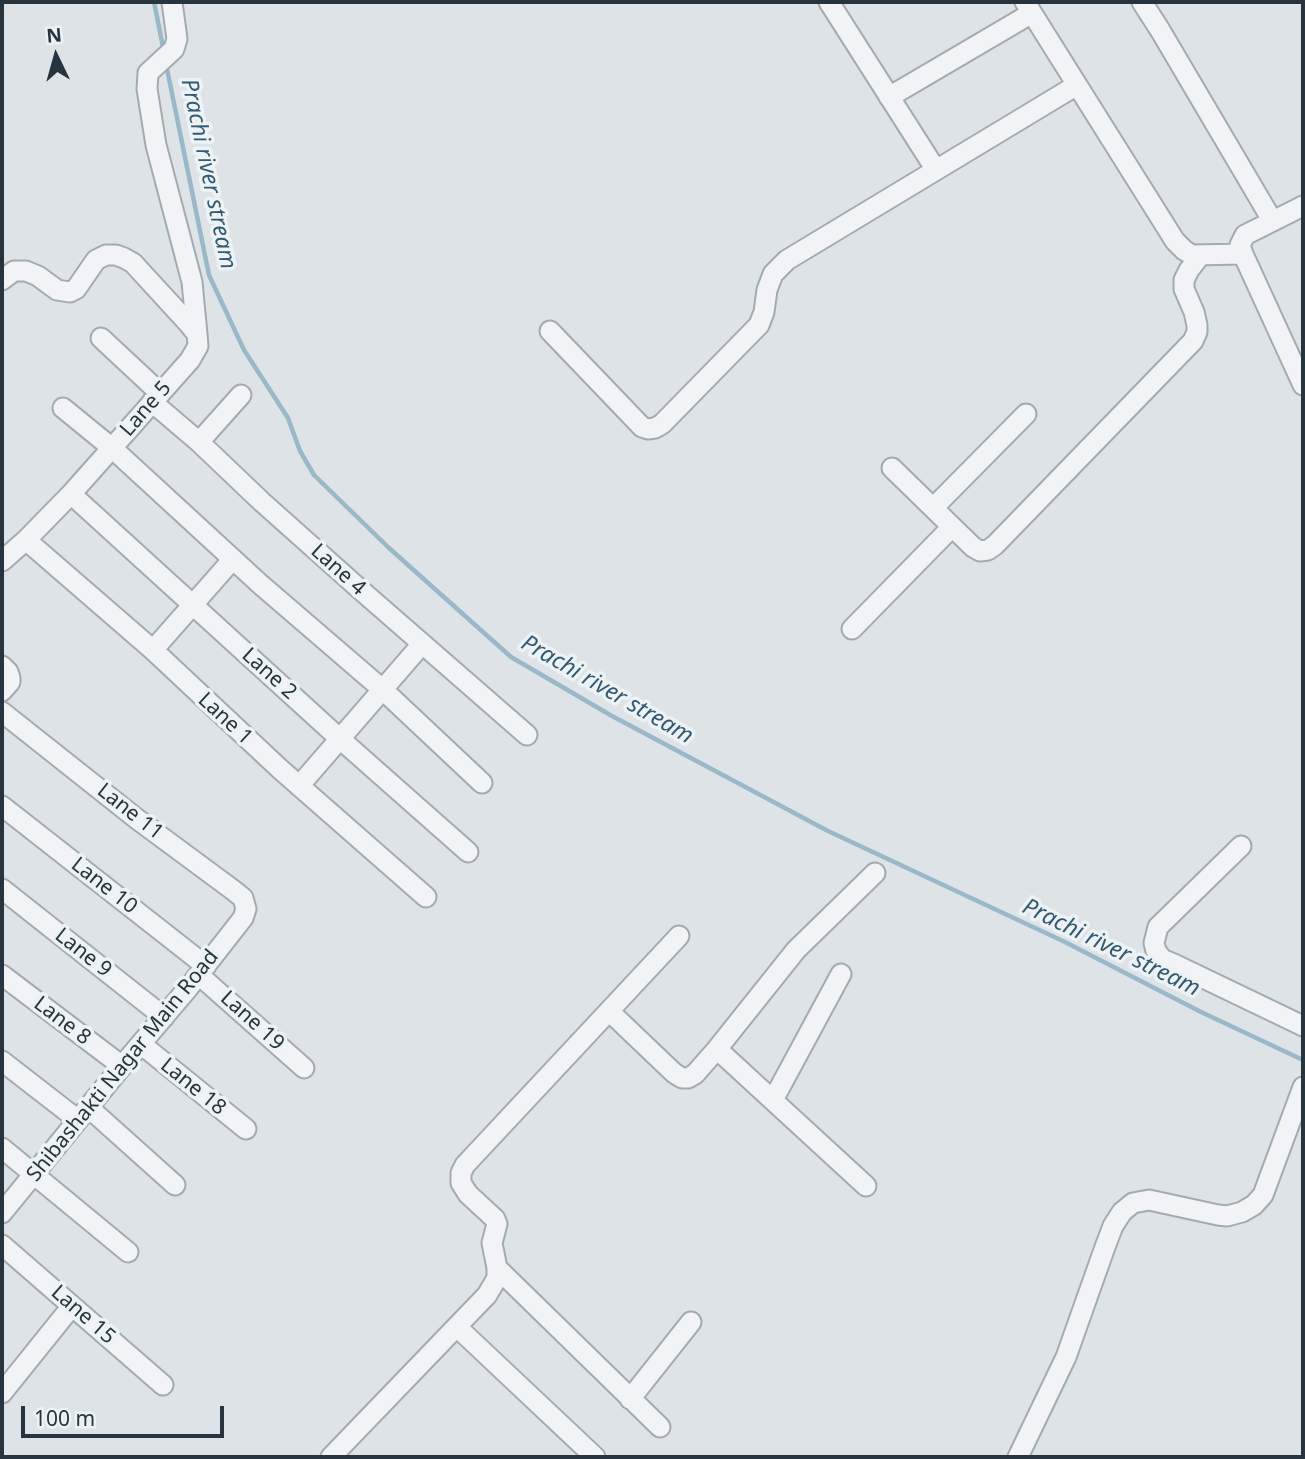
<!DOCTYPE html>
<style>
body{margin:0}
#map{position:relative;width:1305px;height:1459px;overflow:hidden;background:#dee3e7;font-family:"Noto Sans",sans-serif}
canvas{display:block}
.frame{position:absolute;inset:0;border:4px solid #27343e;pointer-events:none}
.north{position:absolute;left:21px;top:21px;width:70px;height:70px;-webkit-text-stroke:5px #edf2f5;paint-order:stroke;rotate:355deg;font-size:19px;font-weight:700;line-height:28px;text-align:center;color:#27343e}
.north::after{content:'';display:block;margin:auto;width:24px;height:32px;background:#27343e;clip-path:polygon(50% 0,100% 100%,50% 72%,0 100%)}
.scale{position:absolute;left:21px;top:1406px;width:203px;height:32px;box-sizing:border-box;border:4px solid #27343e;border-top:0;padding-left:9px;font-size:21px;line-height:24px;white-space:nowrap;color:#27343e;-webkit-text-stroke:5px #edf2f5;paint-order:stroke}
</style>
<div id="map">
<canvas width="1305" height="1459"></canvas>
<div class="frame"></div>
<div class="north">N</div>
<div class="scale">100 m</div>
</div>
<script>
const ctx = document.querySelector('canvas').getContext('2d');
ctx.lineJoin = 'round';
function shape(rows) {
  const path = new Path2D();
  for (const r of rows) {
    path.moveTo(r[0], r[1]);
    for (let i = 2; i < r.length; i += 2) path.lineTo(r[i], r[i + 1]);
  }
  return path;
}
function strokePath(path, color, width, dash) {
  ctx.strokeStyle = color;
  ctx.lineWidth = width;
  ctx.lineCap = dash ? 'butt' : 'round';
  ctx.setLineDash(dash || []);
  ctx.stroke(path);
}
function label(font, color, halo, rows, align = 'center') {
  ctx.font = font + ' "Noto Sans",sans-serif';
  ctx.lineWidth = 7;
  ctx.setLineDash([]);
  ctx.textBaseline = 'middle';
  ctx.strokeStyle = halo;
  ctx.fillStyle = color;
  for (const [text, x, y, turn = 0] of rows) {
    ctx.save();
    ctx.translate(x, y);
    ctx.rotate((+turn || 0) * Math.PI / 180);
    ctx.textAlign = isNaN(turn) ? turn : align;
    if (halo) ctx.strokeText(text, 0, 0);
    ctx.fillText(text, 0, 0);
    ctx.restore();
  }
}
strokePath(shape([
 [154,2,164,52],
 [166,64,209,275,244,350,288,418,300,451,314,475,389,548,511,657,612,716,828,831,1065,942,1201,1012,1303,1060]
]), '#99b8c8', 4.5);
const minor = shape([
 [172,2,177,39,174,49,148,73,147,89,156,145,192,282,197,334],
 [829,2,936,170],
 [1025,2,1175,241,1184,250,1192,255,1243,254],
 [1142,2,1160,30,1272,220],
 [889,97,1032,13],
 [1303,206,1245,235,1240,245,1243,254,1303,385],
 [2,280,14,271,26,271,38,276,57,290,70,292,76,289,96,260,106,255,116,255,124,258,133,263,189,324,197,334,198,346,190,360,71,494,26,540,2,561],
 [550,331,642,427,648,429,655,428,662,424,759,325,764,312,767,290,773,274,787,260,1077,85],
 [101,338,160,393],
 [152,402,199,442,262,502,363,592,527,735],
 [63,408,112,448,260,584,382,689,482,783],
 [199,442,241,395],
 [892,468,973,547,980,551,988,550,995,545,1193,341,1197,332,1197,325,1194,312,1184,289,1184,280,1189,270,1200,256],
 [71,494,339,738,468,852],
 [933,508,1026,414],
 [26,540,153,650,280,769,426,897],
 [852,629,952,527],
 [153,650,233,559],
 [2,666,8,672,10,678,10,682,2,691],
 [2,712,137,819,233,890,243,898,246,909,243,918,189,987,122,1066,2,1213],
 [299,786,422,644],
 [2,806,206,966],
 [1241,846,1158,927,1154,943,1156,951,1162,959,1174,964,1303,1026],
 [2,889,164,1017],
 [2,975,122,1066],
 [199,975,304,1068],
 [609,1011,674,1073,682,1078,688,1078,695,1074,717,1049,796,950,875,873],
 [141,1044,246,1129],
 [717,1049,866,1186],
 [2,1061,78,1120],
 [773,1100,841,974],
 [88,1107,175,1185],
 [2,1148,128,1252],
 [2,1245,163,1385],
 [497,1268,660,1427],
 [457,1327,595,1457],
 [2,1393,72,1306],
 [630,1399,691,1322],
 [331,1457,487,1295,497,1278,497,1268,492,1243,497,1224,495,1219,468,1194,461,1183,461,1173,465,1165,679,936],
 [1018,1457,1066,1357,1105,1247,1113,1226,1122,1212,1133,1203,1149,1200,1218,1215,1227,1216,1242,1212,1254,1205,1263,1195,1303,1087]
]);
strokePath(minor, '#a3abb1', 23);
strokePath(minor, '#f1f3f6', 19);
label('21px', '#27343e', '#edf2f5', [
 ["Lane 5",146,409,-49],
 ["Lane 4",338,570,42],
 ["Lane 2",269,674,42],
 ["Lane 1",225,719,43],
 ["Lane 11",130,812,38],
 ["Lane 10",104,886,38],
 ["Lane 9",83,953,38],
 ["Lane 8",62,1021,37],
 ["Lane 19",252,1021,42],
 ["Shibashakti Nagar Main Road",123,1066,-51],
 ["Lane 18",193,1087,39],
 ["Lane 15",83,1315,41]
]);
label('italic 23px', '#325a72', '#edf2f5', [
 ["Prachi river stream",208,174,78],
 ["Prachi river stream",607,690,30],
 ["Prachi river stream",1111,948,26]
]);
</script>
